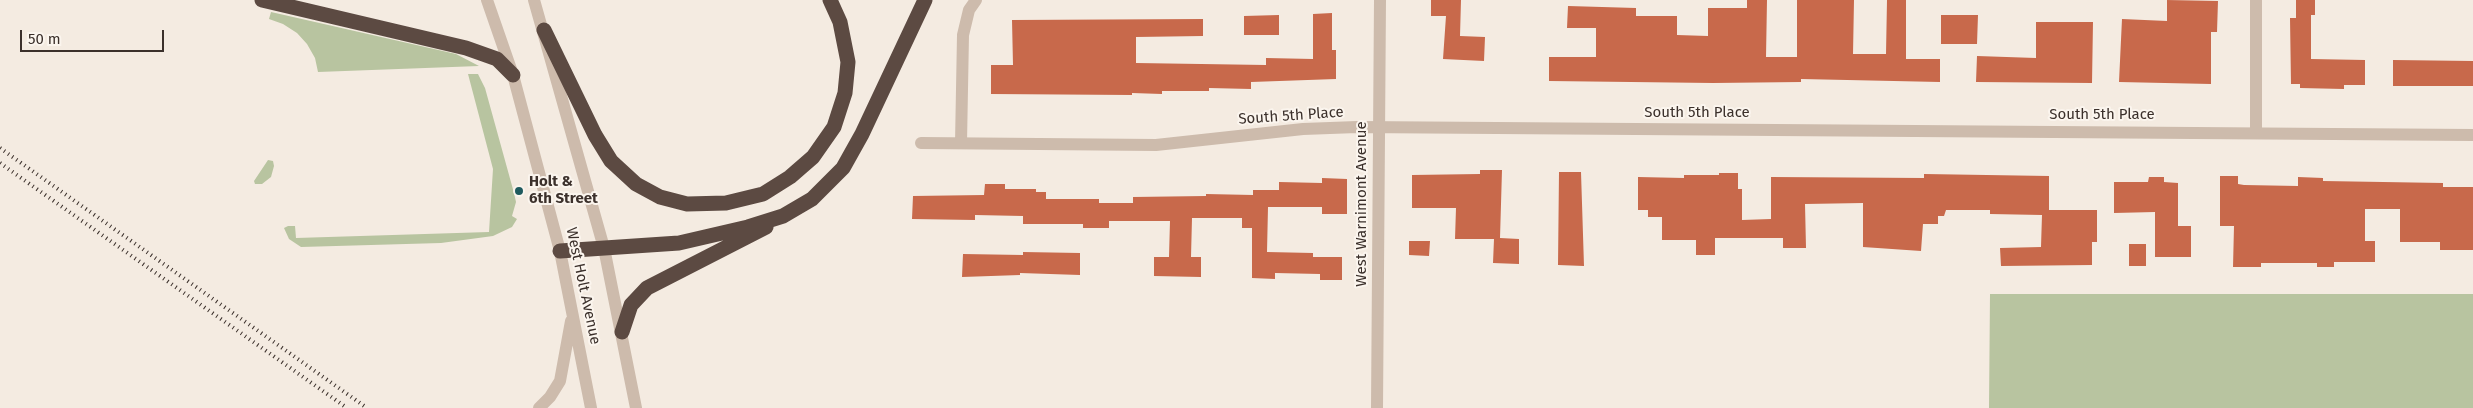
<!DOCTYPE html>
<style>
body{margin:0}
#map{position:relative;width:2473px;height:408px;overflow:hidden;background:#f4ebe1;font-family:"Fira Sans",sans-serif}
canvas{display:block}
.scale{position:absolute;left:20px;top:30px;width:144px;height:22px;box-sizing:border-box;border:2px solid #3b302b;border-top:0;padding-left:6px;font-size:15px;line-height:18px;white-space:nowrap;color:#3b302b;-webkit-text-stroke:4px #fbf5ee;paint-order:stroke}
</style>
<div id="map">
<canvas width="2473" height="408"></canvas>
<div class="scale">50 m</div>
</div>
<script>
const ctx = document.querySelector('canvas').getContext('2d');
ctx.lineJoin = 'round';
function fill(path, color) {
  ctx.fillStyle = color;
  ctx.fill(path, 'evenodd');
}
function shape(rows) {
  const path = new Path2D();
  for (const r of rows) {
    path.moveTo(r[0], r[1]);
    for (let i = 2; i < r.length; i += 2) path.lineTo(r[i], r[i + 1]);
  }
  return path;
}
function strokePath(path, color, width, dash) {
  ctx.strokeStyle = color;
  ctx.lineWidth = width;
  ctx.lineCap = dash ? 'butt' : 'round';
  ctx.setLineDash(dash || []);
  ctx.stroke(path);
}
function label(font, color, halo, rows, align = 'center') {
  ctx.font = font + ' "Fira Sans",sans-serif';
  ctx.lineWidth = 4;
  ctx.setLineDash([]);
  ctx.textBaseline = 'middle';
  ctx.strokeStyle = halo;
  ctx.fillStyle = color;
  for (const [text, x, y, turn = 0] of rows) {
    ctx.save();
    ctx.translate(x, y);
    ctx.rotate((+turn || 0) * Math.PI / 180);
    ctx.textAlign = isNaN(turn) ? turn : align;
    if (halo) ctx.strokeText(text, 0, 0);
    ctx.fillText(text, 0, 0);
    ctx.restore();
  }
}
fill(shape([
 [271,12,456,54,479,66,318,72,315,58,307,44,297,33,283,24,269,19],
 [468,74,478,74,485,88,514,193,516,202,512,216,517,219,512,227,493,236,441,243,301,247,289,239,284,228,288,226,295,226,296,238,489,232,493,169],
 [268,160,273,161,274,166,271,177,262,184,255,184,254,181],
 [1990,294,2473,294,2473,408,1989,408]
]), '#b8c4a0');
fill(shape([
 [1431,0,1461,0,1460,36,1485,37,1484,61,1443,59,1446,16,1431,16],
 [1747,0,1767,0,1766,57,1797,57,1797,0,1854,0,1853,54,1886,54,1887,0,1906,0,1906,59,1940,59,1940,82,1801,79,1801,82,1713,83,1549,81,1549,57,1596,57,1596,28,1567,28,1568,6,1636,8,1636,16,1677,16,1677,35,1708,36,1708,8,1747,8],
 [2167,0,2218,1,2217,32,2211,32,2211,84,2119,82,2122,19,2167,21],
 [2296,0,2315,0,2315,15,2311,15,2311,59,2365,60,2365,85,2344,85,2344,89,2300,88,2300,84,2291,84,2290,18,2296,18],
 [1332,13,1332,50,1336,50,1336,79,1251,82,1251,89,1209,88,1209,91,1162,91,1162,94,1132,93,1132,95,991,94,991,65,1013,65,1012,20,1203,19,1203,36,1136,37,1136,63,1266,65,1266,58,1313,59,1313,14],
 [1279,15,1279,35,1244,35,1244,16],
 [1941,15,1978,15,1977,44,1941,44],
 [2036,22,2093,22,2092,83,1976,82,1977,56,2036,58],
 [2393,60,2473,61,2473,86,2393,86],
 [1480,170,1502,170,1500,238,1519,239,1519,264,1493,263,1494,239,1455,239,1456,208,1412,208,1412,175,1480,174],
 [1559,172,1581,172,1584,266,1558,265],
 [1719,173,1738,173,1738,189,1742,189,1742,220,1771,219,1771,177,1924,178,1924,174,2049,176,2049,210,2097,210,2097,242,2092,242,2092,265,2001,266,2000,248,2041,247,2042,215,1990,214,1990,210,1946,210,1944,216,1938,216,1938,224,1923,224,1921,251,1863,247,1863,203,1805,204,1806,248,1783,248,1783,238,1715,238,1715,255,1696,255,1696,240,1662,240,1662,217,1648,217,1648,210,1638,210,1638,177,1684,178,1684,175,1719,175],
 [2220,176,2238,176,2238,184,2244,185,2298,186,2298,177,2323,178,2323,181,2443,183,2443,187,2473,187,2473,250,2440,250,2440,242,2400,242,2400,209,2365,209,2365,241,2375,241,2375,262,2334,262,2334,267,2317,267,2317,263,2261,263,2261,267,2233,267,2234,226,2220,226],
 [2149,177,2164,177,2164,182,2178,183,2178,226,2191,226,2191,257,2155,257,2155,212,2114,213,2114,182,2148,182],
 [1322,178,1347,179,1347,214,1322,214,1322,207,1268,207,1267,252,1313,253,1313,257,1342,257,1342,280,1320,280,1320,274,1275,273,1275,279,1252,278,1252,228,1242,228,1242,218,1192,218,1191,257,1201,257,1201,277,1154,276,1154,257,1169,257,1170,221,1109,221,1109,228,1083,228,1083,224,1023,224,1023,216,975,215,975,220,912,219,913,196,984,195,985,184,1005,184,1005,189,1036,189,1036,192,1046,192,1046,199,1099,199,1099,203,1133,203,1133,197,1206,196,1206,194,1253,195,1253,190,1279,190,1279,182,1322,183],
 [1409,241,1430,241,1429,256,1409,255],
 [2129,244,2146,244,2146,266,2129,266],
 [1023,252,1080,253,1080,275,1020,273,1020,275,962,277,963,254,1023,255]
]), '#c8694b');
strokePath(shape([
 [2256,0,2256,132],
 [921,143,1156,145,1303,129,1357,127,2473,135],
 [961,143,963,35,969,10,976,0],
 [1377,408,1380,0]
]), '#cdbbac', 12);
strokePath(shape([
 [487,0,513,75,560,251,591,408],
 [534,0,604,248,636,408],
 [539,408,550,397,560,381,571,321]
]), '#cdbbac', 12);
strokePath(shape([
 [262,0,466,48,497,59,513,75],
 [544,30,595,135,611,161,636,184,660,197,687,204,726,203,763,194,790,177,813,157,834,127,845,93,848,62,840,22,830,0],
 [560,251,679,243,748,227,783,216,812,199,843,168,862,134,925,0],
 [622,332,631,305,647,288,766,227]
]), '#5c4a42', 15);
strokePath(shape([
 [0,148,367,408],
 [0,163,347,408]
]), '#3b302b', 4, [1, 4]);
for (const [x, y, r, color] of [
 [519,191,5,"#1f5a5e"]
]) {
  const dot = new Path2D();
  dot.arc(x, y, r, 0, 2 * Math.PI);
  ctx.fillStyle = color;
  ctx.fill(dot);
  strokePath(dot, '#fbf5ee', 2);
}
label('15px', '#3b302b', '#fbf5ee', [
 ["South 5th Place",1697,113],
 ["South 5th Place",2102,115],
 ["South 5th Place",1291,116,-4],
 ["West Warnimont Avenue",1362,204,-90],
 ["West Holt Avenue",583,286,78]
]);
label('bold 15px', '#3b302b', '#fbf5ee', [
 ["Holt &",529,182],
 ["6th Street",529,199]
], 'left');
</script>
